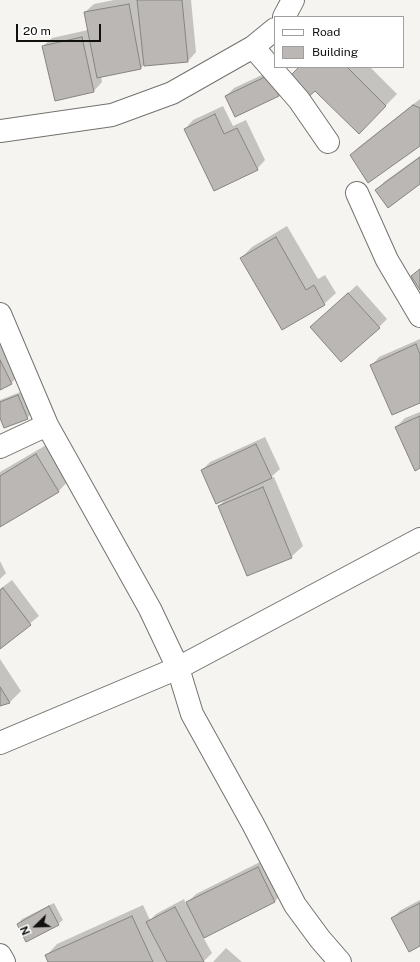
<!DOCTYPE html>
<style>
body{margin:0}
#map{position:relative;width:420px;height:962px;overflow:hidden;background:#f5f4f0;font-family:"Public Sans",sans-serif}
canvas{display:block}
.legend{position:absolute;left:274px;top:16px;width:130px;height:52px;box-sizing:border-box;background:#fff;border:1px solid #9f9f9f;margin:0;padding:5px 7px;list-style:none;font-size:12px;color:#10100f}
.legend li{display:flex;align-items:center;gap:8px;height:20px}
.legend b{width:20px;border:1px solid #9f9f9f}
.north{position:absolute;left:16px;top:906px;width:40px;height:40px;-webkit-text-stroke:3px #fff;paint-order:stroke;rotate:247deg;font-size:11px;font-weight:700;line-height:16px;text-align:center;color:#10100f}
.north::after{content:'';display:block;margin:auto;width:14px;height:18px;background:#10100f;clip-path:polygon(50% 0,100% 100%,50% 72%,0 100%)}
.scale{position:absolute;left:16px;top:24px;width:85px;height:18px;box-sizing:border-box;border:2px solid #10100f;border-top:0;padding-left:5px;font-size:12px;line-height:14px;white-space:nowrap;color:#10100f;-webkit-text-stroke:3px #fff;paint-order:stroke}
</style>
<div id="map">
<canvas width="420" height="962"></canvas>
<ul class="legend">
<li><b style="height:5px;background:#fff"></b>Road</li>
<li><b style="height:11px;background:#bab7b5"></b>Building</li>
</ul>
<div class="north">N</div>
<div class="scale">20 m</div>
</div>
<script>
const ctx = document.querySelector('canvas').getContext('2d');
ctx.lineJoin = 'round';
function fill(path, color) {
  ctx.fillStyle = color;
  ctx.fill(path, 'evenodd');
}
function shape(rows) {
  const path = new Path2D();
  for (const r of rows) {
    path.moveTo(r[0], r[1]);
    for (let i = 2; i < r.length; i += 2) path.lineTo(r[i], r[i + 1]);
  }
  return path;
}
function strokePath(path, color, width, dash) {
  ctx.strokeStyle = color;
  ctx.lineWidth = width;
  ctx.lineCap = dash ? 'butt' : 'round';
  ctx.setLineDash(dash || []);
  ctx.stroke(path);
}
fill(shape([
 [114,0,191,0,196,52,188,61,144,65,141,68,101,76,102,82,94,91,56,100,43,46,52,38,88,30,85,12,94,4],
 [300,67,370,67,397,94,359,133],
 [277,68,287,87,279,95,226,96,234,88],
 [420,99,420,144,351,155,360,146],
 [223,106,233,126,246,120,265,160,257,169,185,129,193,120],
 [420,156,420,183,376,191,384,182],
 [287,226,318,279,325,275,336,293,324,304,241,258,252,247],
 [357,285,387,319,379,327,320,319],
 [0,335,20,375,11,383,0,389],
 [420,339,420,401,371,366,379,357],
 [23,391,31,414,27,418,0,415,0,400],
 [420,412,420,467,396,427,405,418],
 [265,437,280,469,270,478,274,477,303,546,291,557,219,506,227,498,202,470,210,462],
 [48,444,69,480,58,492,0,526,0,472],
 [0,561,6,573,0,579],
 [12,580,39,616,0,648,0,589],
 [0,659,21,691,10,702,0,705],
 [266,859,283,893,275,901,203,937,212,953,203,962,49,962,46,956,57,944,143,905,150,920,156,914,184,899,186,904,196,894],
 [420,900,420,945,392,918,401,910],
 [54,903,63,920,58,924,18,924,22,919],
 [226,948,242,962,213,962]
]), '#0003');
const building = shape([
 [137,0,182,0,188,62,144,66,137,0],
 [129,4,141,69,97,78,84,12,129,4],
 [82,37,94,92,55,101,42,46,82,37],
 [299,67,347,67,386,106,359,134,315,91,305,100,285,81,299,67],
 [269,75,279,96,235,117,225,96,269,75],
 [413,105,420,108,420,146,368,183,350,155,413,105],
 [215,114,224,134,237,128,258,170,214,191,184,129,215,114],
 [420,157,420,184,388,208,375,190,420,157],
 [276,237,306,290,314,285,325,305,282,330,240,258,276,237],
 [420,269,420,290,411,276,420,269],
 [348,293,380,328,341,362,310,327,348,293],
 [416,344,420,354,420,403,392,415,370,365,416,344],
 [0,360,12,384,0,390,0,360],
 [18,395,28,419,4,428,0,418,0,402,18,395],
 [420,416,420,468,415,471,395,427,420,416],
 [256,444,272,478,216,504,201,470,256,444],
 [36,454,59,492,0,527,0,476,36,454],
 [263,487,292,558,247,576,218,506,263,487],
 [3,588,31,625,0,649,0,590,3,588],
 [0,687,10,703,0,706,0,687],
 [258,867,275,902,204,938,186,902,258,867],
 [420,903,420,946,409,952,391,918,420,903],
 [49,906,59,925,26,942,17,924,49,906],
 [175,907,204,962,167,962,146,922,175,907],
 [132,916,153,962,48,962,45,955,132,916]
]);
fill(building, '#bab7b5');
strokePath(building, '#868481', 1);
const street = shape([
 [284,17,293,0],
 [253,47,299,100,328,142],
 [0,131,112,115,172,93,253,47,275,29],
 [357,193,387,260,420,316],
 [0,314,47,425,150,609,178,668,192,714,253,824,295,905,320,939,340,962],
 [0,447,47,425],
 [0,743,178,668,420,539],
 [0,955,4,962]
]);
strokePath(street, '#72726f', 24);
strokePath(street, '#fff', 22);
</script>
